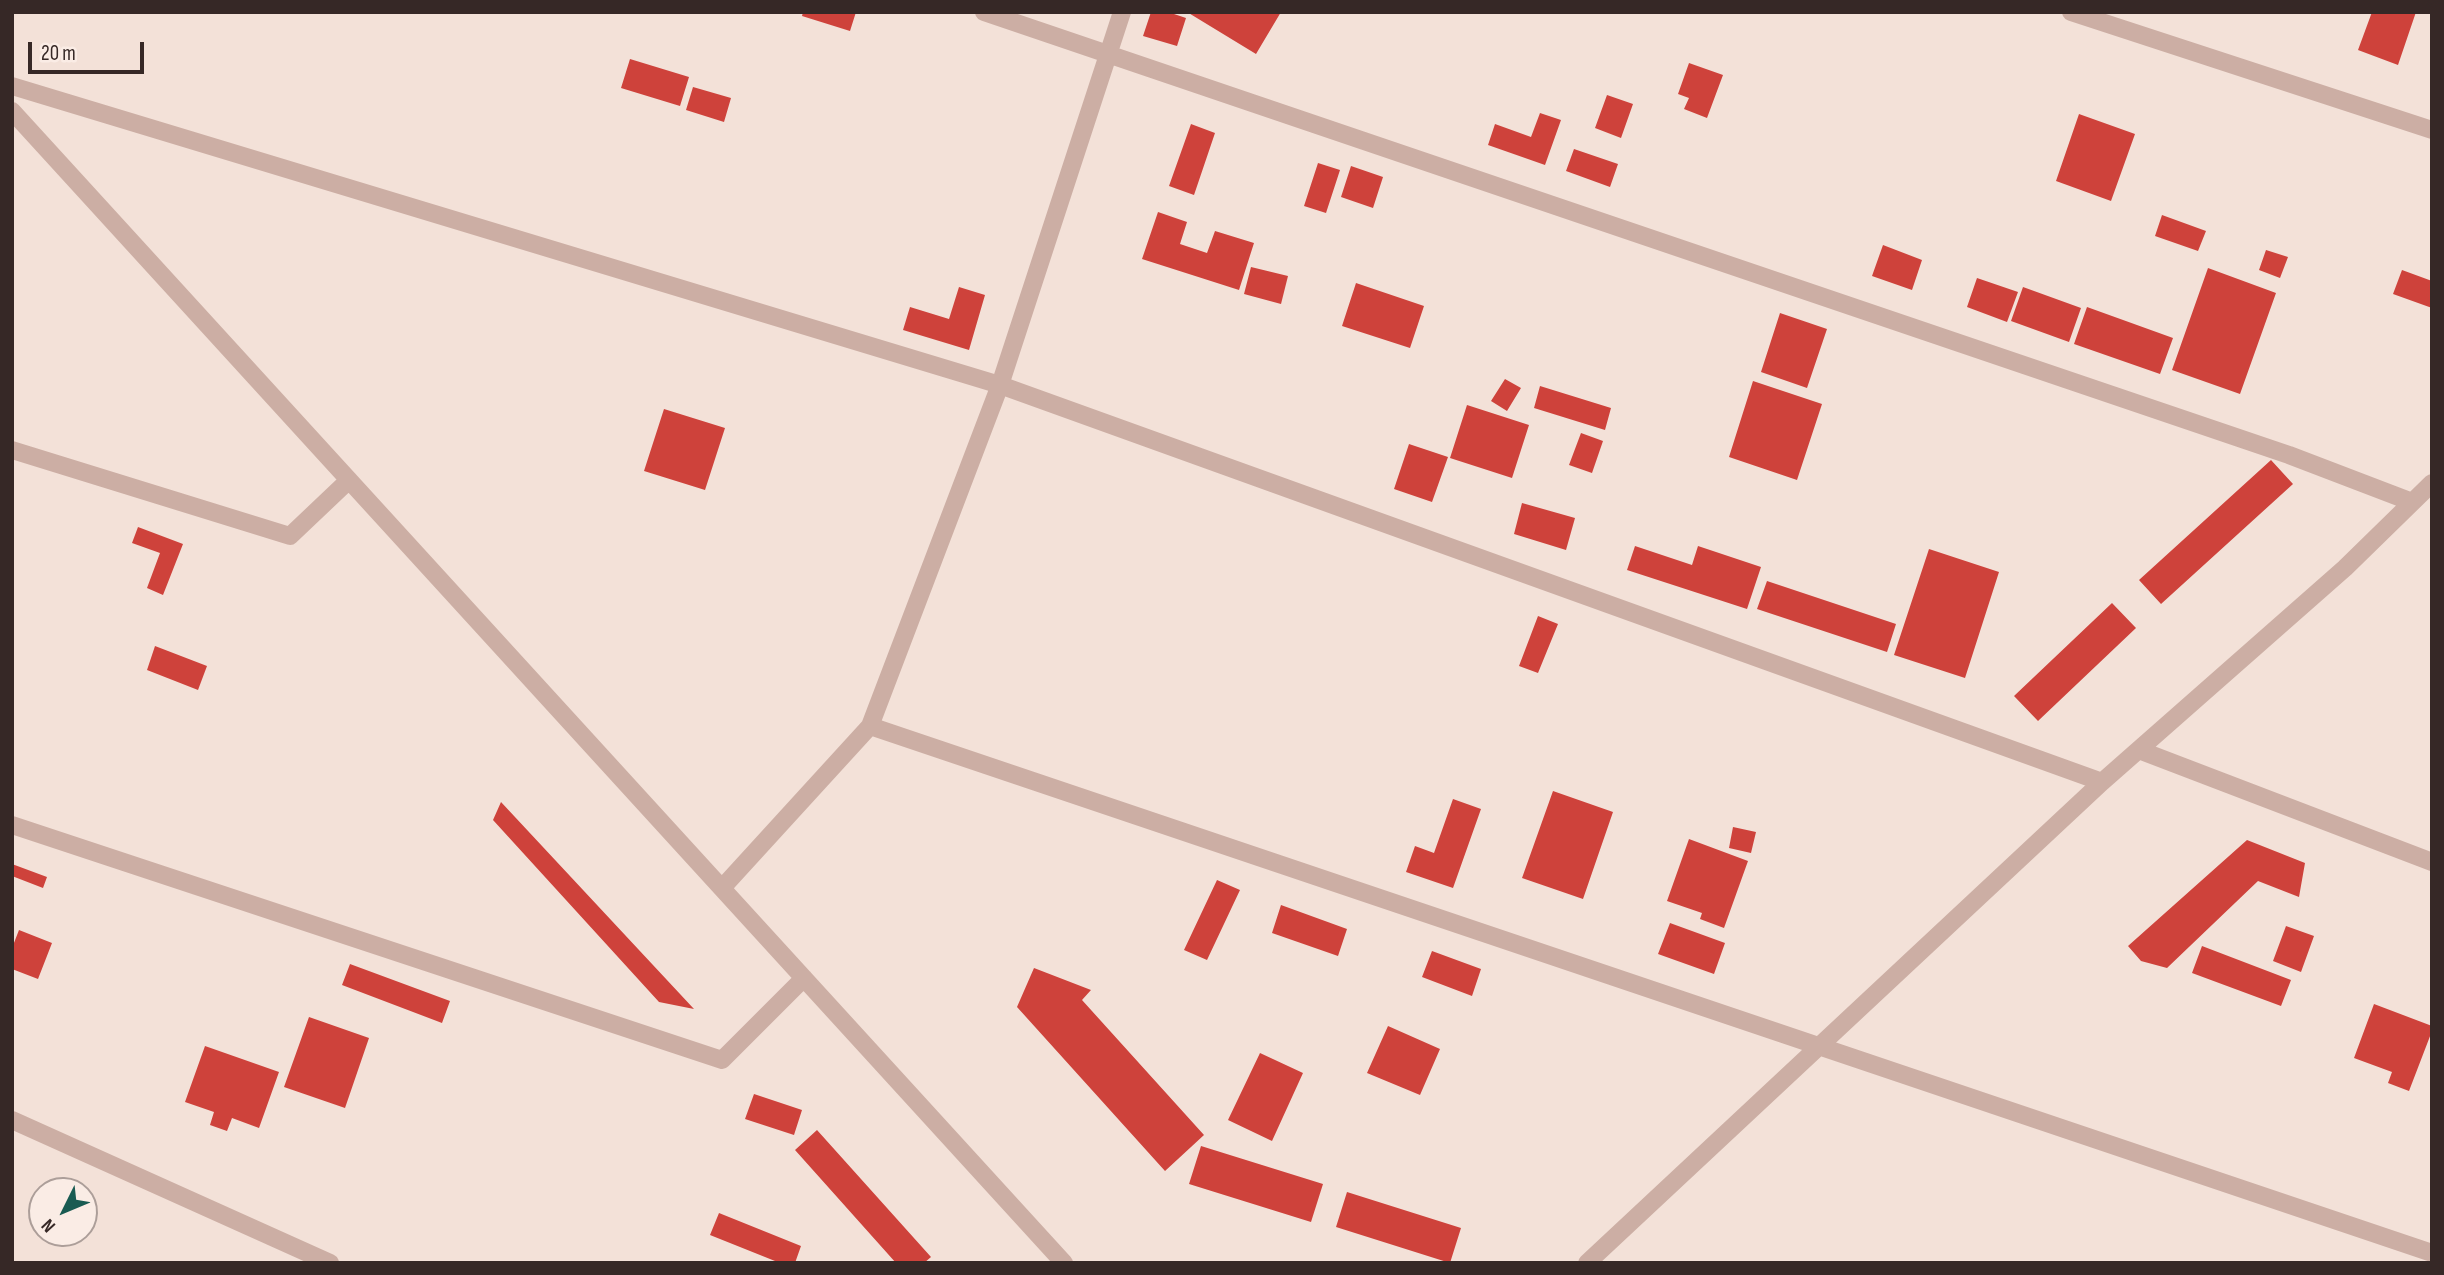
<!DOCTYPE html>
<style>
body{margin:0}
#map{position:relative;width:2444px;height:1275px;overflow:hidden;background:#f3e1d8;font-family:"Sofia Sans Condensed",sans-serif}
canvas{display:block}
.frame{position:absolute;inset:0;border:14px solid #362826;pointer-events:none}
.north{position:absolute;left:28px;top:1177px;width:70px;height:70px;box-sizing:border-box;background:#faece5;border:2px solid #ac9e99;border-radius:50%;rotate:227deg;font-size:19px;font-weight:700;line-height:28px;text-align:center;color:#362826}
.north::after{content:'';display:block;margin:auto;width:24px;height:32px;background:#195b52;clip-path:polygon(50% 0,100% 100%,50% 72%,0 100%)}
.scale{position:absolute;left:28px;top:42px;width:116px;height:32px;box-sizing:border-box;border:4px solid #362826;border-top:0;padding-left:9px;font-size:21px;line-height:24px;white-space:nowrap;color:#362826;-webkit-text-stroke:5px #faece5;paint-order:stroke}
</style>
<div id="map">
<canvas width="2444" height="1275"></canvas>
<div class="frame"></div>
<div class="north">N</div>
<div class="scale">20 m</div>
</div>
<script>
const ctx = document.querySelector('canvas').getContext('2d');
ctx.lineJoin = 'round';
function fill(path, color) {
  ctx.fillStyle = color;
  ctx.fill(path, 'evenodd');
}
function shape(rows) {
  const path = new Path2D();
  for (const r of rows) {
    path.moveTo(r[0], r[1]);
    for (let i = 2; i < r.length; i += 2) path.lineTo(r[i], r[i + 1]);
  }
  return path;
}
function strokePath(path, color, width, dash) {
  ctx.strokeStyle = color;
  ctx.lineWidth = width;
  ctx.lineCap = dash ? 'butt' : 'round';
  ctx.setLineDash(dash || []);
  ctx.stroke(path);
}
fill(shape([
 [803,12,856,12,850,31,802,16],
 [1151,12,1168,12,1186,18,1177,46,1143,36],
 [1187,12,1281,12,1256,54],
 [2372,12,2416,12,2398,65,2358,50],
 [630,59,689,77,680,106,621,88],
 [1689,63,1723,75,1707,118,1684,109,1689,98,1678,94],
 [693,87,731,98,724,122,686,110],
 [1607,95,1633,104,1621,138,1595,128],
 [1540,113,1561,120,1545,165,1488,145,1495,124,1531,137],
 [2079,114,2135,134,2111,201,2056,181],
 [1191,124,1215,133,1194,195,1169,186],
 [1574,149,1618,164,1610,187,1566,171],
 [1318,163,1340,170,1326,213,1304,206],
 [1351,166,1383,177,1373,208,1341,197],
 [1158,212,1187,222,1180,244,1207,253,1215,231,1254,243,1239,290,1142,259],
 [2162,215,2206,231,2198,251,2155,236],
 [1883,245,1922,260,1912,290,1872,276],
 [2266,250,2288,257,2280,278,2259,270],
 [1251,267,1288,276,1281,304,1244,294],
 [2208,268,2276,293,2240,394,2172,370],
 [2402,270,2432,281,2432,308,2393,294],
 [1977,278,2018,292,2007,322,1967,307],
 [1356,283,1424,306,1410,348,1342,326],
 [959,287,985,295,969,350,903,330,910,307,949,319],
 [2023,287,2081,308,2069,342,2011,321],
 [2087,307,2173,338,2160,374,2074,344],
 [1780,313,1827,329,1807,388,1761,372],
 [1505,379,1521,388,1507,411,1491,401],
 [1753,381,1822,404,1797,480,1729,457],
 [1540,386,1611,408,1605,430,1534,408],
 [1467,405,1529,425,1512,478,1450,458],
 [664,409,725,428,705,490,644,471],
 [1581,433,1603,441,1592,473,1569,465],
 [1409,444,1448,457,1432,502,1394,489],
 [2271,460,2293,484,2161,604,2139,580],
 [1522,503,1575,518,1566,550,1514,534],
 [138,527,183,544,163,595,147,588,160,553,132,543],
 [1635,546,1692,565,1698,546,1761,567,1747,609,1627,570],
 [1929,549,1999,572,1965,678,1894,655],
 [1767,581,1896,624,1887,652,1757,609],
 [2112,603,2136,628,2038,721,2014,696],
 [1538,616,1558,624,1538,673,1519,666],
 [155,646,207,666,198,690,147,670],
 [1553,791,1613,812,1583,899,1522,878],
 [1453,799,1481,809,1453,888,1406,872,1415,846,1434,853],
 [501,802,694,1009,659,1002,493,820],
 [1733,827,1756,832,1751,853,1729,848],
 [1689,839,1748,861,1724,928,1700,919,1702,913,1667,901],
 [2247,840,2305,863,2299,897,2258,881,2167,968,2141,961,2128,946],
 [12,864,47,877,43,888,12,876],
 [1217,880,1240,890,1207,960,1184,950],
 [1281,905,1347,929,1338,956,1272,933],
 [1670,923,1725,943,1714,974,1658,954],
 [2286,926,2314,936,2301,972,2273,961],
 [19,930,52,943,38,979,12,969,12,948],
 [2202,946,2291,980,2281,1006,2192,973],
 [1432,951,1481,969,1472,996,1422,977],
 [350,964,450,1001,442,1023,342,985],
 [1034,968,1091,990,1082,1000,1204,1135,1165,1171,1017,1007],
 [2374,1004,2432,1026,2432,1031,2409,1091,2388,1083,2392,1072,2354,1058],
 [309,1017,369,1038,345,1108,284,1087],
 [1388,1026,1440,1049,1420,1095,1367,1073],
 [205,1046,279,1072,259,1128,232,1118,227,1131,210,1125,214,1112,185,1102],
 [1260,1053,1303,1073,1272,1141,1228,1120],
 [754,1094,802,1110,794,1135,745,1119],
 [817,1130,931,1257,924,1263,896,1263,795,1150],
 [1201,1146,1323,1184,1311,1222,1189,1184],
 [1347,1192,1461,1228,1450,1263,1336,1227],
 [719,1213,801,1246,795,1263,780,1263,710,1235]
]), '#ce423b');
strokePath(shape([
 [984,12,2289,455,2412,502],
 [2071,12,2432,130],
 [12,86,1000,385,2102,782],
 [12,111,1064,1263],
 [12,450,290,536,349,480],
 [870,726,2432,1253],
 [2139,750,2432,862],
 [12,825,722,1060,804,978],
 [722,888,870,726,1000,385,1122,12],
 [12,1120,330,1263],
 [1587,1263,2102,782,2345,568,2432,483]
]), '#ccaea4', 18);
</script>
